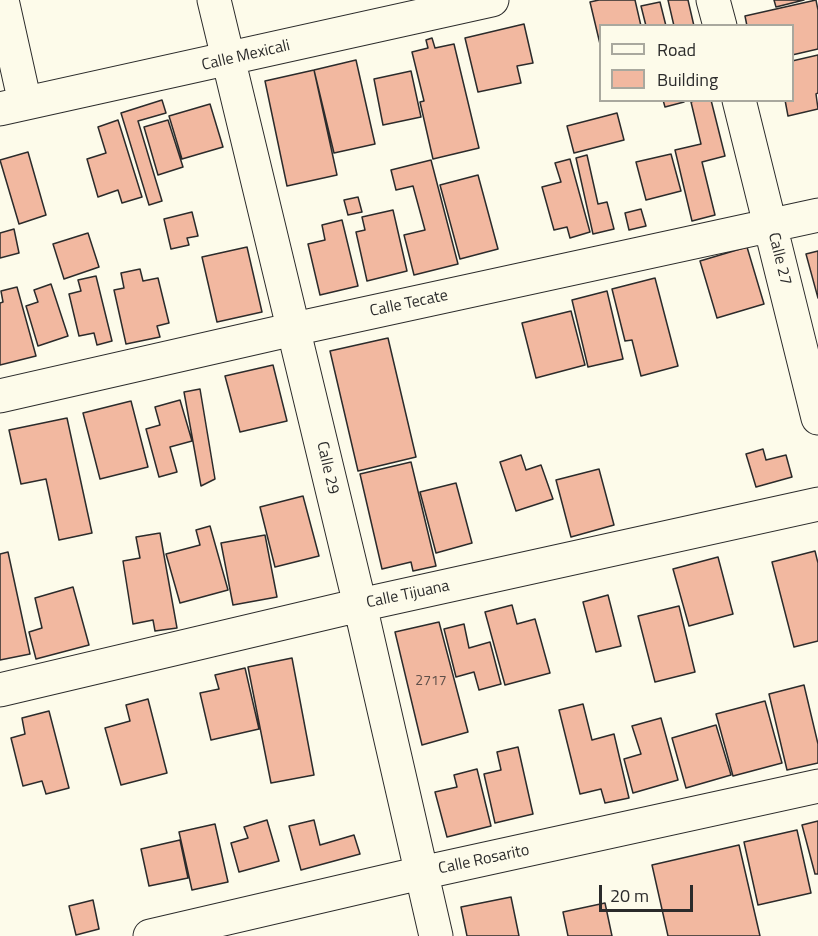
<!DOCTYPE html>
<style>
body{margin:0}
#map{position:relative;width:818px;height:936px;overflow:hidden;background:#fdfbea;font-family:"Titillium Web",sans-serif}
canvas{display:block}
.legend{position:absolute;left:599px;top:24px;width:195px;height:78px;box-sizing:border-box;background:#fdfbea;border:2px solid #a9a89e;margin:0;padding:8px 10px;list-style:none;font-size:18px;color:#2b2b2b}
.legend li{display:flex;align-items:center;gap:12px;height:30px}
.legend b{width:30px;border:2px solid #a9a89e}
.scale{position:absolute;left:599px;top:885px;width:94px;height:27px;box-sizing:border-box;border:3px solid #2b2b2b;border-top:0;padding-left:8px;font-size:18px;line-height:21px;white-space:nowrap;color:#2b2b2b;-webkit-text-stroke:4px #fdfbea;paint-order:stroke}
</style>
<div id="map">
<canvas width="818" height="936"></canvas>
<ul class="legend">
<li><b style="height:8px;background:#fdfbea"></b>Road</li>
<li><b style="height:16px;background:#f2b8a0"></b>Building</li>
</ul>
<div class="scale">20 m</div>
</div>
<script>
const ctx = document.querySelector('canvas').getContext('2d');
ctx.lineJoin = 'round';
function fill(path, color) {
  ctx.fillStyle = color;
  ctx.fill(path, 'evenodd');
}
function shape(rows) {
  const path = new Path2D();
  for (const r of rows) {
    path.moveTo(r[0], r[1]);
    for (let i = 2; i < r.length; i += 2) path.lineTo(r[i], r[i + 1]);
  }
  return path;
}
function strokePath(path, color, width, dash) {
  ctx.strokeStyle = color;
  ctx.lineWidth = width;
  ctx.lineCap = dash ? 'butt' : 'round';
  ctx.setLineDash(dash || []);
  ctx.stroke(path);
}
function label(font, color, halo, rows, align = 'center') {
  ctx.font = font + ' "Titillium Web",sans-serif';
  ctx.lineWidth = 4.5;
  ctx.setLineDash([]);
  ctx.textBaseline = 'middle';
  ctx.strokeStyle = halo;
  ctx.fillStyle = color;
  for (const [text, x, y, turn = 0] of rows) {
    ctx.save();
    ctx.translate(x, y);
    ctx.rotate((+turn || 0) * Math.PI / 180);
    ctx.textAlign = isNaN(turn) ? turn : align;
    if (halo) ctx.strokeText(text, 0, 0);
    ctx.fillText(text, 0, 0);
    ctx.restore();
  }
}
const building = shape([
 [599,0,635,0,641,26,600,26,600,44,590,2,599,0],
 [668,0,688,0,694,26,674,26,668,0],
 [774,0,804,0,776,7,774,0],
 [816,0,818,10,818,49,792,55,792,26,747,26,745,16,816,0],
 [660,2,666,26,646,26,641,6,660,2],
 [524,24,533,63,517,66,521,83,478,92,465,38,524,24],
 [432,38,435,48,454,44,479,148,433,159,420,102,424,101,412,52,428,48,426,40,432,38],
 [818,55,818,93,816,94,818,109,788,116,785,100,792,100,792,61,818,55],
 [356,60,375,144,334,153,314,70,356,60],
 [314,70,337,175,287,186,265,81,314,70],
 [411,71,421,117,383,125,374,79,411,71],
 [162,100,166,113,138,121,162,201,149,205,121,113,162,100],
 [663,100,684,100,684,102,665,107,663,100],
 [697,100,711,100,725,156,702,162,715,215,692,221,675,150,701,144,691,102,697,100],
 [210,104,223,147,182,159,169,116,210,104],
 [617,113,624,140,574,153,567,126,617,113],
 [118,120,142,197,122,203,118,190,98,197,87,159,106,153,98,127,118,120],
 [168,120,183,167,158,175,144,127,168,120],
 [28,152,46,215,19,224,0,160,28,152],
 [671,154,681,191,646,200,636,162,671,154],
 [587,155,598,204,607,202,614,229,593,234,576,158,587,155],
 [570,159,590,232,570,238,567,227,554,230,542,187,561,182,555,163,570,159],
 [431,160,458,264,414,275,404,235,425,230,413,186,396,190,391,170,431,160],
 [478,175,498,249,460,259,440,185,478,175],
 [358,197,362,212,348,215,344,200,358,197],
 [641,209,646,226,629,230,625,213,641,209],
 [393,210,407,271,367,281,356,232,365,230,362,217,393,210],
 [192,212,198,236,187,238,189,245,171,249,164,219,192,212],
 [342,220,358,286,320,295,308,244,325,240,322,225,342,220],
 [14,229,19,253,0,258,0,233,14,229],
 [88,233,99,267,64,279,53,244,88,233],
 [247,247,262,312,217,322,202,257,247,247],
 [747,247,764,304,717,318,700,261,747,247],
 [818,251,818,298,806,254,818,251],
 [140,269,143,281,158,278,169,323,157,326,160,337,126,344,114,290,124,288,121,273,140,269],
 [96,276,112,341,97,345,94,333,79,336,69,294,81,291,78,280,96,276],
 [655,278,678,366,641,376,632,340,625,341,612,289,655,278],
 [51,284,68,336,38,346,26,306,38,302,34,290,51,284],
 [17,287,36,356,0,365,0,303,3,302,1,291,17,287],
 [607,291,623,359,588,367,572,300,607,291],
 [571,311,585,365,536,378,522,323,571,311],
 [388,338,416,457,358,471,330,351,388,338],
 [273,365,287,421,240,432,225,376,273,365],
 [200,389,215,479,201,486,184,392,200,389],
 [180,400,192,441,170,447,177,472,159,477,146,429,160,425,155,407,180,400],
 [131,401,148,467,100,479,83,413,131,401],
 [67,418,92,533,59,540,46,479,21,484,9,430,67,418],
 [763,449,766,460,786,455,792,477,756,487,746,454,763,449],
 [521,455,526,470,541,465,553,499,516,511,500,462,521,455],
 [411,462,436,566,413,571,411,562,382,569,360,474,411,462],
 [599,469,614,525,571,537,556,480,599,469],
 [456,483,472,543,436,553,420,492,456,483],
 [303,496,319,556,275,567,260,507,303,496],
 [210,526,228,590,180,603,166,554,200,545,196,530,210,526],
 [160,533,177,628,155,631,153,620,133,624,123,561,140,558,136,537,160,533],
 [265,535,277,597,233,605,221,543,265,535],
 [815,551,818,563,818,641,794,647,772,562,815,551],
 [8,552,30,654,0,660,0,554,8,552],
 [718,557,733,614,689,626,673,569,718,557],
 [73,587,89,645,36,659,29,632,42,628,35,598,73,587],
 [608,595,621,646,596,652,583,602,608,595],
 [512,605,517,624,535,619,550,673,505,685,485,612,512,605],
 [679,606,695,672,655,682,638,616,679,606],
 [439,622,468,732,422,745,395,632,439,622],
 [464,624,469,648,490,642,501,684,479,690,474,672,456,677,444,629,464,624],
 [292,658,314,775,271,783,248,667,292,658],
 [245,668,259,729,211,740,200,693,219,689,215,675,245,668],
 [804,685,818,744,818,763,787,770,769,694,804,685],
 [148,699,167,773,121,785,105,728,130,721,126,705,148,699],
 [765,701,782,763,733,776,716,714,765,701],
 [583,704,592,740,614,734,629,798,605,803,601,789,580,794,559,710,583,704],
 [49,711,69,788,46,794,42,781,23,786,11,738,25,734,22,718,49,711],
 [661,718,678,780,633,793,624,759,641,754,632,726,661,718],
 [716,725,731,775,686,788,672,738,716,725],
 [518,747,533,814,495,823,484,774,501,770,497,752,518,747],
 [477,769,491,826,447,837,435,792,457,787,454,775,477,769],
 [267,820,279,861,239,872,231,843,248,838,244,827,267,820],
 [314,820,320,845,354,835,360,854,301,870,289,826,314,820],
 [818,821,818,874,815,874,802,825,818,821],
 [215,824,228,882,192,890,179,832,215,824],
 [797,830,811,893,758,905,744,842,797,830],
 [180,840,188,878,149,886,141,849,180,840],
 [739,845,760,936,668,936,652,865,739,845],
 [511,897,519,936,467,936,461,907,511,897],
 [93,900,99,929,76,935,69,906,93,900],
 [605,903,612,936,568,936,563,912,605,903]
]);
fill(building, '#f2b8a0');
strokePath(building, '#2b2b2b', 1.5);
const minor = shape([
 [2,0,25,103],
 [214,0,360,605,436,936],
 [713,0,720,26],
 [739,100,818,418],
 [0,109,492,0],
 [0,396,294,329,818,215],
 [0,690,360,605,818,504],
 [150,936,421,873,818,786]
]);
strokePath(minor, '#2b2b2b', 35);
strokePath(minor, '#fdfbea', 33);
label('14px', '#5d4e48', null, [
 ["2717",431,682]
]);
label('16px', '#2b2b2b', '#fdfbea', [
 ["Calle Mexicali",246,56,-13],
 ["Calle 27",779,259,76],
 ["Calle Tecate",409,304,-12],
 ["Calle 29",327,468,77],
 ["Calle Tijuana",408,595,-12],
 ["Calle Rosarito",484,860,-12]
]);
</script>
